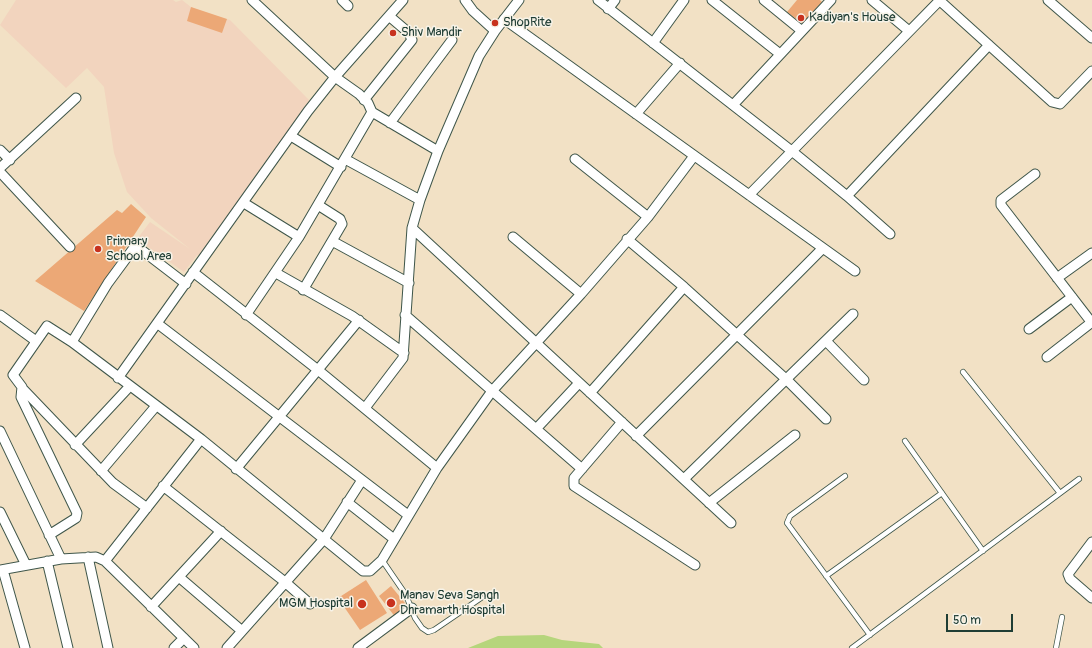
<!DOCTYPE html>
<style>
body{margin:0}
#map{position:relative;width:1092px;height:648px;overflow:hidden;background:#f2e1c5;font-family:Pangolin,sans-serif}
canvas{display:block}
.scale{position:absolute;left:946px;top:614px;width:67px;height:18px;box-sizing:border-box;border:2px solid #1f3d34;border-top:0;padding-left:5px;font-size:12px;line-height:14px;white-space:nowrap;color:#1f3d34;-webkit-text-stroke:3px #f7f3e8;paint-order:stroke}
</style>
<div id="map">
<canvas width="1092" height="648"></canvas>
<div class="scale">50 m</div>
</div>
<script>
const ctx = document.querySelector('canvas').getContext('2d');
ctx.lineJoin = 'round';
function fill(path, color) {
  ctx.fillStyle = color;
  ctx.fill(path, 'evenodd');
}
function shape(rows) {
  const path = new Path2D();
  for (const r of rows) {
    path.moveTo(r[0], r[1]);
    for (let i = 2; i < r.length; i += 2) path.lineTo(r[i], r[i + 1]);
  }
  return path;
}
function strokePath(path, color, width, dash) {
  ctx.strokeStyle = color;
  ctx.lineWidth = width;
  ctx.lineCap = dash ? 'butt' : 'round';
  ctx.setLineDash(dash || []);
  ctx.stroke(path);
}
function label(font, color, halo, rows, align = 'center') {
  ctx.font = font + ' Pangolin,sans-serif';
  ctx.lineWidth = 3;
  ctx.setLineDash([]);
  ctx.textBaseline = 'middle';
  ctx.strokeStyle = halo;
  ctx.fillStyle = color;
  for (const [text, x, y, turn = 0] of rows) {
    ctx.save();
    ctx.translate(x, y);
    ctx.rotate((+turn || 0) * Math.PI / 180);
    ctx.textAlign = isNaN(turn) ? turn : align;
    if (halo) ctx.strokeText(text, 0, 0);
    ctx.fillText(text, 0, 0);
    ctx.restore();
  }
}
fill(shape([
 [16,0,173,0,176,2,182,0,191,7,230,20,312,103,295,130,199,256,197,255,184,272,137,239,150,222,190,249,151,218,127,192,114,153,104,87,87,68,66,88,20,44,0,25]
]), '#f2d4be');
fill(shape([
 [544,635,562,640,599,644,603,648,468,648,498,636]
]), '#b6d57c');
fill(shape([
 [797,0,820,0,822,2,803,24,787,12],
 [191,7,227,19,222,33,187,21],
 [131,204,146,217,84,311,35,281,117,210,122,213],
 [366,580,387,613,360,630,338,598],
 [391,586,409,608,396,618,379,596]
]), '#eca876');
const service = shape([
 [963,372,1060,493],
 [905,441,983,551],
 [845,476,790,516,787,523,870,635],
 [382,560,406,595,415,618,422,628,428,632,434,630,481,598],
 [826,576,942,493],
 [852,648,1079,479],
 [1056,648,1062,617]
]);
const minor = shape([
 [252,0,335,77,359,94,368,103,372,112,438,151],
 [342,0,348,6],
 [465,0,473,11,495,31],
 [598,0,793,152,847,196,890,234],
 [712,0,780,54],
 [764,0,802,31],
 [872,0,909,31],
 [939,0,1052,102,1060,104,1092,71],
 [1048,0,1092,38],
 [608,9,615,0],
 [504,19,855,271],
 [653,43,684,0],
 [364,100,412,40,409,33,389,16],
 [733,105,831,0],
 [636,114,680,63],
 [390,123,452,40],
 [291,136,341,167],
 [0,150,10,160],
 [345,159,420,200],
 [575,159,648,217],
 [0,168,76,98],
 [0,172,70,247],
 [1035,174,1001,200,1001,205,1092,323],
 [749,195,940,0],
 [847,196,989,45],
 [244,203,299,237],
 [412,228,731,523],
 [513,237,581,294],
 [627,239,684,287,787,380,826,419],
 [332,241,409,283],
 [193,272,318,370,437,468],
 [276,273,352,316,404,353],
 [1057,278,1092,253],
 [303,290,342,224,340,219,318,205],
 [0,315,36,341],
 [246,315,299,237,372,112],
 [405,315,582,469],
 [158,324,408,515],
 [1029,329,1072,297],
 [826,341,864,380],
 [72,342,108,283,133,249,139,248,186,284],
 [1047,357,1092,322],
 [118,378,308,111,335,77,403,0],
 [22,388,113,483,147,508],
 [590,393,684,287],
 [365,408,403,358,412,228,420,200,438,151,479,56,495,31,519,0],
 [622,422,574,478,574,486,695,565],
 [536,429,579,383],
 [0,431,61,559],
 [636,436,823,248],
 [75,445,130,386],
 [236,469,359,320],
 [101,471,156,406],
 [684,479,853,314],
 [163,486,285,582,310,604],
 [347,502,394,539],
 [709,503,795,435],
 [0,512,26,565],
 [49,535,76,518,77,513,21,397,22,387,13,375,47,326,72,342,201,439,363,571,370,571,382,560,437,468,492,391,581,294,648,217,694,156],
 [1092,542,1068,574,1070,579,1092,598],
 [88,557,108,648],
 [47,561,68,648],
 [105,561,201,439],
 [0,570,61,559,96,557,105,561,194,648],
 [3,570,25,648],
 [179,577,242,631],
 [151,607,221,531],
 [174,648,184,638],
 [227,648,324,539,362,480],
 [358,648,412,608]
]);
strokePath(service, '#3f564a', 6);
strokePath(minor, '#3f564a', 11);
strokePath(service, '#fff', 4.5);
strokePath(minor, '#fff', 9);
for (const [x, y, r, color] of [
 [801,18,4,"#c8321e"],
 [495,23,4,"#c8321e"],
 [393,33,4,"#c8321e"],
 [98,249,4,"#c8321e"],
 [391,603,5,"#c8321e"],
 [362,604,5,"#c8321e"]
]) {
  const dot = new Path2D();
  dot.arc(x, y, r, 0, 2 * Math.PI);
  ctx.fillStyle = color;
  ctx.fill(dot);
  strokePath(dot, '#f7f3e8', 1.5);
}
label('13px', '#1f3d34', '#f7f3e8', [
 ["Kadiyan's House",809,18],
 ["ShopRite",503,23],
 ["Shiv Mandir",401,33],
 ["Primary",106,242],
 ["School Area",106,257],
 ["Manav Seva Sangh",400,596],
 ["Dhramarth Hospital",400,611],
 ["MGM Hospital",353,604,"right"]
], 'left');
</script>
